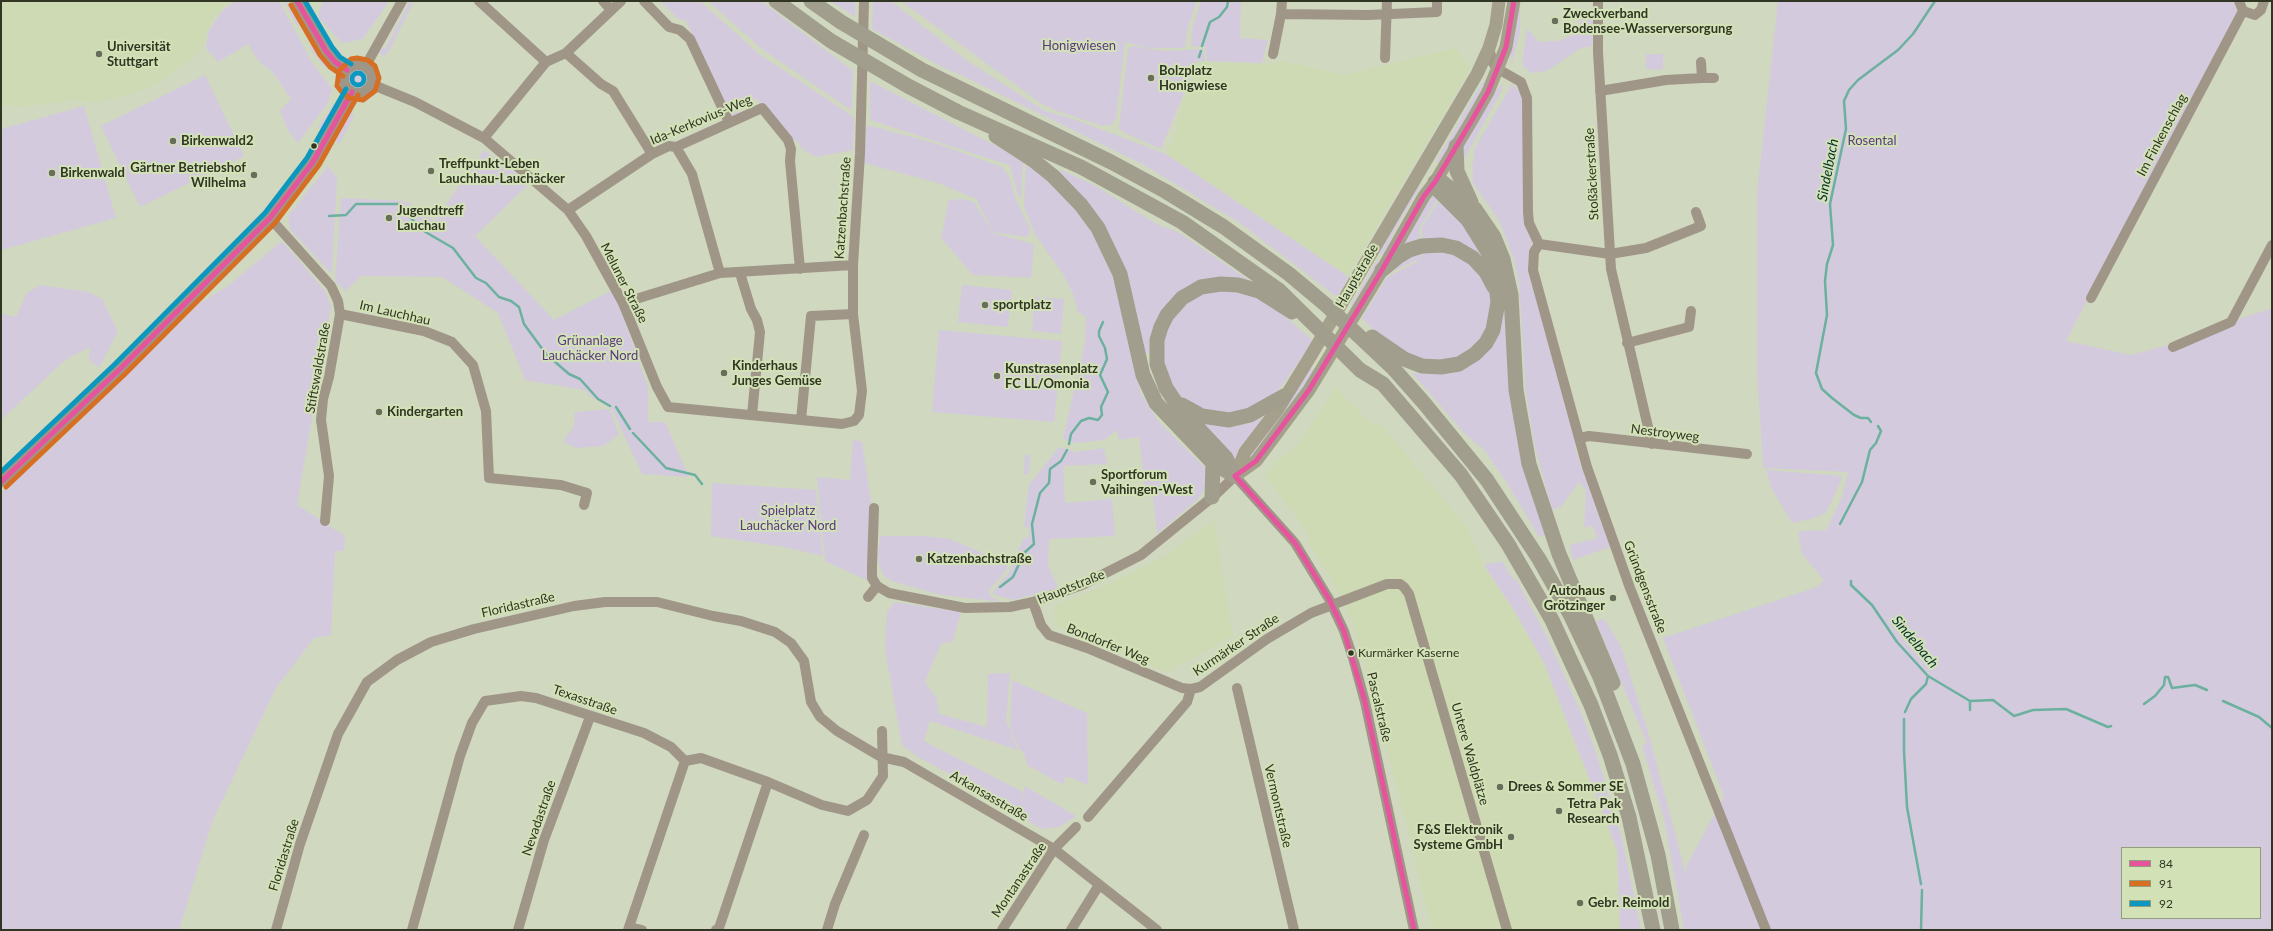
<!DOCTYPE html>
<meta charset="utf-8">
<style>
body{margin:0}
#map{position:relative;width:2273px;height:931px;overflow:hidden;background:#d0d8c0;font-family:Lato,sans-serif}
canvas{display:block}
.frame{position:absolute;inset:0;border:2px solid #303524;pointer-events:none}
.legend{position:absolute;left:2121px;top:847px;width:140px;height:72px;box-sizing:border-box;background:#d3e2b6;border:1px solid #929d7c;margin:0;padding:5px 7px;list-style:none;font-size:12px;color:#303524}
.legend li{display:flex;align-items:center;gap:8px;height:20px}
.legend b{width:20px;border:1px solid #929d7c}
</style>
<div id="map">
<canvas width="2273" height="931"></canvas>
<div class="frame"></div>
<ul class="legend">
<li><b style="height:5px;background:#e7549e"></b>84</li>
<li><b style="height:5px;background:#d66f24"></b>91</li>
<li><b style="height:5px;background:#0c98be"></b>92</li>
</ul>
</div>
<script>
const ctx = document.querySelector('canvas').getContext('2d');
ctx.lineJoin = 'round';
function fill(path, color) {
  ctx.fillStyle = color;
  ctx.fill(path, 'evenodd');
}
function shape(rows) {
  const path = new Path2D();
  for (const r of rows) {
    if (r.length === 3) {
      path.moveTo(r[0] + r[2], r[1]);
      path.arc(r[0], r[1], r[2], 0, 2 * Math.PI);
      continue;
    }
    path.moveTo(r[0], r[1]);
    for (let i = 2; i < r.length; i += 2) path.lineTo(r[i], r[i + 1]);
  }
  return path;
}
function strokePath(path, color, width, dash) {
  ctx.strokeStyle = color;
  ctx.lineWidth = width;
  ctx.lineCap = dash ? 'butt' : 'round';
  ctx.setLineDash(dash || []);
  ctx.stroke(path);
}
function label(font, color, halo, rows, align = 'center') {
  ctx.font = font + ' Lato,sans-serif';
  ctx.lineWidth = 4;
  ctx.setLineDash([]);
  ctx.textBaseline = 'middle';
  ctx.strokeStyle = halo;
  ctx.fillStyle = color;
  for (const [text, x, y, turn = 0] of rows) {
    ctx.save();
    ctx.translate(x, y);
    ctx.rotate((+turn || 0) * Math.PI / 180);
    ctx.textAlign = isNaN(turn) ? turn : align;
    if (halo) ctx.strokeText(text, 0, 0);
    ctx.fillText(text, 0, 0);
    ctx.restore();
  }
}
fill(shape([
 [1,1,230,1,213,18,206,31,201,50,164,79,142,91,113,99,97,102,73,100,22,107,1,105],
 [1456,48,1470,67,1466,76,1347,276,1166,154,1176,134,1179,113,1198,62,1269,64,1283,61,1344,75],
 [1336,388,1374,426,1380,423,1468,529,1484,566,1515,612,1544,663,1617,851,1620,930,1432,930,1403,811,1354,627,1332,580,1308,541,1311,538,1297,517,1265,476,1276,461,1294,449,1301,440],
 [1214,520,1233,636,1167,672,1055,625,1054,606,1108,585,1165,556]
]), '#cddab3');
fill(shape([
 [235,1,279,1,312,62,332,89,328,103,298,143,287,129,280,111,291,99,274,74,258,60,248,44,218,62,206,48,209,31,222,11],
 [284,1,288,1,301,24,297,26],
 [323,1,389,1,363,39,342,43,318,17],
 [410,1,414,1,389,51,383,57,379,52,383,48,385,49],
 [660,1,700,1,759,54,845,111,854,118,853,150,816,157,802,149,799,143,791,138,756,98,737,107,740,115,731,118,686,21,677,18],
 [708,1,761,1,853,71,852,109,848,108,762,49],
 [831,1,855,1,855,17],
 [873,1,891,1,966,60,1045,111,1076,120,1166,154,1349,277,1337,297,1240,223,1144,165,953,71,952,72,872,29],
 [901,1,1197,1,1188,27,1185,48,1149,48,1125,42,1116,118,1112,124,1103,126,1054,110,1042,104],
 [1201,1,1241,1,1240,38,1268,40,1262,63,1207,61,1205,47,1191,46,1192,29],
 [1520,1,1520,32,1512,63,1510,55],
 [1778,1,2233,1,2237,12,2066,341,2131,355,2197,337,2231,322,2272,308,2272,930,1684,930,1664,819,1642,745,1647,743,1596,622,1602,619,1606,622,1621,646,1650,739,1686,875,1687,865,1724,796,1663,638,1817,587,1824,580,1802,554,1798,532,1811,530,1826,531,1841,499,1848,472,1763,468,1757,369,1757,193],
 [2122,848,2260,848,2260,918,2122,918],
 [1581,9,1593,9,1592,46,1579,49,1547,71,1531,73,1522,65,1527,28,1539,42,1558,41,1571,36,1579,23],
 [312,45,318,56,323,57,328,65,324,67,309,47],
 [1132,46,1165,51,1203,49,1205,61,1197,61,1161,149,1125,133,1119,128,1128,49],
 [1646,54,1663,54,1663,70,1646,69],
 [358,79,9],
 [1490,73,1492,73,1440,164,1436,161,1477,91],
 [205,75,244,156,140,207,101,126],
 [870,81,1023,160,1021,198,1019,198,1010,166,1006,164,870,120],
 [1512,84,1521,93,1525,101,1532,248,1575,437,1576,451,1610,547,1573,560,1570,545,1597,538,1593,526,1584,528,1586,490,1579,482,1561,507,1552,510,1535,447,1526,393,1519,284,1514,260,1500,222,1471,180,1473,180,1472,162,1474,161,1474,150],
 [1503,85,1501,92,1463,161,1460,157,1464,145,1493,93,1499,87],
 [334,104,338,105,321,130,318,127],
 [84,106,116,218,1,250,1,129],
 [351,111,354,116,339,145,336,140],
 [868,125,941,145,1002,167,1009,176,1016,200,1030,228,1030,233,1026,237,993,232,976,199,938,183,864,163,866,129],
 [484,150,530,183,475,236,554,320,611,291,618,302,648,388,648,422,665,422,689,477,642,474,612,409,593,398,585,390,525,380,498,313,442,277,361,276,346,291,335,281,341,198,405,201,435,221],
 [1026,163,1040,173,1075,207,1105,253,1123,304,1141,394,1158,421,1205,468,1207,473,1206,486,1198,499,1157,534,1152,488,1145,488,1139,437,1119,440,1117,430,1104,440,1075,443,1063,439,1085,342,1086,317,1078,312,1073,294,1063,274,1036,236,1026,212,1024,206],
 [328,166,337,178,332,274,290,230,288,216],
 [1061,170,1092,184,1158,225,1178,232,1250,281,1196,283,1151,353,1144,354,1136,310,1059,172],
 [1419,186,1421,186,1396,228,1384,256,1377,253,1415,188],
 [1434,192,1439,196,1420,227,1419,242,1401,248],
 [963,199,974,202,993,233,1034,244,1031,278,973,275,941,238,949,200],
 [1439,201,1452,208,1486,261,1423,241,1422,227],
 [282,241,326,292,331,307,297,505,345,536,344,551,335,551,331,635,314,638,276,688,212,822,179,930,1,930,1,493,51,449,200,303,228,286],
 [1425,250,1457,253,1486,280,1493,307,1482,340,1453,361,1419,361,1376,332,1362,318,1387,277,1417,262],
 [1421,253,1419,259,1389,273,1406,257],
 [1377,260,1380,261,1355,308,1351,305],
 [40,285,88,292,102,299,118,331,99,368,89,360,90,347,74,355,63,362,1,420,1,313,16,317,27,293],
 [962,285,1012,290,1008,327,958,322],
 [1224,289,1255,296,1282,314,1313,341,1281,387,1263,404,1223,416,1184,401,1172,387,1163,368,1162,346,1173,316,1197,295],
 [1035,297,1064,299,1061,334,1032,331],
 [1504,306,1524,468,1546,535,1539,537,1504,478,1484,450,1465,434,1412,373,1441,374,1461,370],
 [939,330,1062,341,1054,422,932,412],
 [1311,368,1316,371,1273,432,1246,462,1245,460],
 [610,409,619,435,603,446,576,448,563,442,574,426,575,412],
 [1261,418,1260,423,1234,460,1203,424,1231,427,1250,423],
 [853,439,862,442,871,503,869,581,825,561,817,477,850,480],
 [1059,447,1076,452,1104,448,1107,464,1063,466,1065,503,1112,499,1115,536,1049,539,1048,565,1058,588,1013,600,993,594,995,589,1010,571,1024,537,1028,539,1030,529,1024,526,1029,485],
 [1025,454,1030,455,1029,474,1024,474],
 [1766,470,1843,476,1826,513,1811,519,1792,523,1772,489],
 [712,483,816,490,823,556,784,547,711,536],
 [881,536,925,536,950,539,992,557,1008,559,1007,569,989,590,990,596,1002,602,941,595,891,581,884,575,879,565,878,550],
 [1502,561,1514,580,1516,579,1546,635,1582,715,1597,756,1622,839,1641,930,1620,930,1617,850,1544,663,1515,612,1484,565],
 [894,602,961,612,953,641,941,644,925,682,936,697,939,714,987,727,988,674,1010,673,1006,721,1018,750,930,721,924,741,1023,792,1022,802,1025,786,1076,816,1059,827,1042,829,1021,817,1021,812,920,758,902,745,885,649,887,613],
 [1012,680,1087,713,1088,785,1069,777,1065,778,1063,785,1027,765,1024,752,1020,750,1010,729]
]), '#d3cbdd');
strokePath(shape([
 [1202,46,1210,22,1219,17,1227,7,1228,1],
 [1199,57,1201,51],
 [329,216,346,215,356,204,398,204,422,230,453,248,476,278,486,283,499,297,511,301,519,307,524,324,546,354,569,374,580,379,598,399,610,406],
 [616,407,630,429],
 [1871,422,1868,418,1861,418,1854,415,1832,398,1822,389,1816,373,1827,315,1825,281,1827,264,1833,245,1830,204,1846,129,1844,101,1849,90,1858,80,1898,50,1913,34,1935,1],
 [633,433,666,468,695,475,702,484],
 [1069,444,1071,434,1081,421,1089,418,1098,420,1102,415,1101,407,1108,392,1100,375,1107,359,1105,348,1099,336,1099,331,1103,322],
 [1840,524,1862,482,1870,450,1876,443,1881,431,1878,426],
 [1851,581,1851,585,1872,605,1897,642,1928,676,1970,701,1993,700,2014,716,2033,710,2066,709,2108,727,2111,726],
 [1000,587,1013,577,1024,553,1034,544,1032,524,1040,493,1049,483,1050,469,1061,461,1067,450],
 [1970,701,1970,710],
 [2223,701,2259,717,2272,728],
 [2144,704,2155,696,2164,685,2165,677,2168,677,2172,688,2195,685,2207,690],
 [1905,712,1911,699,1926,684,1928,676],
 [1904,719,1904,751,1907,807,1921,884],
 [1921,930,1922,890]
]), '#6cb09f', 2.5);
strokePath(shape([
 [297,1,326,51,335,62,347,70],
 [479,1,546,62],
 [603,1,611,10],
 [644,1,669,27,680,30,690,39,729,122],
 [1598,1,1598,52,1611,269,1652,444],
 [2239,1,2243,11],
 [2243,11,2255,15,2261,10,2264,1],
 [1281,14,1368,15,1437,12,1437,1],
 [1489,48,1493,63,1498,69,1521,82,1527,98,1528,212,1529,223,1539,244],
 [566,53,601,84,613,91,652,154],
 [1273,54,1281,14,1282,1],
 [1385,58,1387,1],
 [358,79,14],
 [365,67,402,1],
 [1702,78,1714,78],
 [371,84,415,102,484,138,568,210,586,236,623,303,657,387,668,407,842,424,854,421,859,415,862,391,853,314,853,265,860,154,864,1],
 [1600,91,1666,80,1702,78,1701,62],
 [484,138,546,62,566,53,621,1],
 [676,147,692,174,720,273],
 [568,210,652,154,669,146,676,147,762,108,788,140,791,149,790,161,800,269],
 [270,218,331,286,338,301,340,314,329,377,323,399,321,420,329,476,325,521],
 [1539,244,1534,252,1533,270,1587,467,1630,588,1766,930],
 [1539,244,1610,254,1646,248,1701,226,1696,212],
 [740,273,751,309,757,320,760,332,752,415],
 [2091,298,2243,11],
 [623,303,720,273,853,265],
 [340,314,424,331,452,342,473,365,486,411,489,478,561,485,587,493,584,505],
 [1627,343,1689,327,1691,311],
 [2173,347,2231,322,2272,245],
 [801,420,811,316,853,314],
 [1580,438,1589,436,1747,454],
 [1,482,120,369,270,218,313,162,352,92],
 [874,508,872,566,872,578,877,586],
 [877,586,889,593,965,608,1010,607,1033,602,1082,585,1141,555,1215,495,1235,476,1295,543,1329,599,1344,631,1353,658,1365,702,1414,930],
 [868,597,877,586],
 [1033,602,1041,625,1049,635,1087,648,1182,688,1191,689,1200,687,1267,639,1311,613,1387,584,1400,584,1404,587,1409,594,1507,930],
 [1237,688,1294,930],
 [685,761,701,758,768,782,822,805,848,811,867,800,883,776,882,731],
 [1088,817,1187,702,1191,689],
 [629,927,642,930],
 [276,930,300,844,338,734,367,682,397,660,431,642,474,629,574,606,605,602,657,602,713,616,741,621,775,632,791,643,804,661,811,702,820,717,837,731,881,757,904,762,1054,849,1157,930],
 [412,930,460,756,472,723,485,701,521,696,536,698,644,733,671,747,685,761],
 [518,930,544,840,590,717],
 [628,930,685,761],
 [716,930,719,928,768,782],
 [827,930,835,904,864,835],
 [1002,930,1054,849,1076,827],
 [1071,930,1099,885]
]), '#a09688', 10);
strokePath(shape([
 [1235,476,1256,461,1309,390,1382,270,1424,196,1435,182,1472,120,1488,92,1506,47,1514,1],
 [1235,476,1245,452,1278,409,1310,357,1477,74,1489,48,1496,25,1499,1]
]), '#a5a08c', 13);
strokePath(shape([
 [776,1,831,41,908,86,958,112,1081,167,1182,222,1280,291,1360,370,1383,384,1461,475,1508,544,1552,620,1591,705,1610,755,1629,817,1653,930],
 [811,1,841,22,922,70,1111,162,1165,191,1224,227,1289,274,1326,305,1393,368,1424,403,1487,480,1539,559,1570,614,1600,677,1633,764,1658,855,1672,930],
 [996,136,1033,160,1053,176,1081,205,1098,228,1120,274,1143,375,1156,403,1213,463,1235,476],
 [1456,146,1457,171,1471,202],
 [1382,270,1399,256,1409,250,1422,246,1442,245,1456,248,1473,258,1486,272,1494,287],
 [1372,337,1404,359,1422,366,1441,367,1459,364,1475,354,1486,343,1493,330,1498,302,1493,260,1468,220,1437,189,1435,182,1441,181,1475,209,1494,237,1503,259,1511,295,1516,390,1529,464,1559,554,1613,683],
 [1182,405,1202,416,1229,420,1250,415,1284,396],
 [1235,476,1226,458,1180,409,1166,388,1157,364,1157,340,1161,327,1167,315,1182,298,1201,287,1221,284,1238,285,1259,291,1292,312],
 [1212,497,1213,463]
]), '#a19e8d', 15);
strokePath(shape([
 [297,1,326,51,335,62,347,70],
 [1235,476,1256,461,1309,390,1382,270,1424,196,1435,182,1472,120,1488,92,1506,47,1514,1],
 [1235,476,1295,543,1329,599,1344,631,1365,702,1414,930],
 [1,482,120,369,270,218,313,162,352,92]
]), '#e7549e', 5);
strokePath(shape([
 [291,5,320,55,330,67,343,76],
 [367,60,357,58,351,59,339,71,337,86,341,91,349,98,363,100,375,91,379,78,375,66,369,61],
 [6,487,125,374,275,223,319,165,358,95]
]), '#d66f24', 5);
strokePath(shape([
 [305,1,332,47,340,57,351,64],
 [358,79,6],
 [1,472,115,364,265,213,307,158,346,89]
]), '#0c98be', 5);
for (const [x, y, r, color] of [
 [1555,21,4,"#686e5b"],
 [99,54,4,"#686e5b"],
 [1151,78,4,"#686e5b"],
 [173,141,4,"#686e5b"],
 [314,146,3.5,"#303524"],
 [431,171,4,"#686e5b"],
 [52,173,4,"#686e5b"],
 [254,175,4,"#686e5b"],
 [389,218,4,"#686e5b"],
 [985,305,4,"#686e5b"],
 [724,373,4,"#686e5b"],
 [997,376,4,"#686e5b"],
 [379,412,4,"#686e5b"],
 [1093,482,4,"#686e5b"],
 [919,559,4,"#686e5b"],
 [1613,598,4,"#686e5b"],
 [1351,653,3.5,"#303524"],
 [1500,787,4,"#686e5b"],
 [1559,811,4,"#686e5b"],
 [1511,837,4,"#686e5b"],
 [1580,903,4,"#686e5b"]
]) {
  const dot = new Path2D();
  dot.arc(x, y, r, 0, 2 * Math.PI);
  ctx.fillStyle = color;
  ctx.fill(dot);
  strokePath(dot, '#d3e2b6', 1.5);
}
label('12px', '#303524', '#d3e2b6', [
 ["Kurmärker Kaserne",1358,653]
], 'left');
label('bold 13px', '#303524', '#d3e2b6', [
 ["Zweckverband",1563,14],
 ["Bodensee-Wasserversorgung",1563,29],
 ["Universität",107,47],
 ["Stuttgart",107,62],
 ["Bolzplatz",1159,71],
 ["Honigwiese",1159,86],
 ["Birkenwald2",181,141],
 ["Treffpunkt-Leben",439,164],
 ["Lauchhau-Lauchäcker",439,179],
 ["Gärtner Betriebshof",246,168,"right"],
 ["Wilhelma",246,183,"right"],
 ["Birkenwald",60,173],
 ["Jugendtreff",397,211],
 ["Lauchau",397,226],
 ["sportplatz",993,305],
 ["Kinderhaus",732,366],
 ["Junges Gemüse",732,381],
 ["Kunstrasenplatz",1005,369],
 ["FC LL/Omonia",1005,384],
 ["Kindergarten",387,412],
 ["Sportforum",1101,475],
 ["Vaihingen-West",1101,490],
 ["Katzenbachstraße",927,559],
 ["Autohaus",1605,591,"right"],
 ["Grötzinger",1605,606,"right"],
 ["Drees & Sommer SE",1508,787],
 ["Tetra Pak",1567,804],
 ["Research",1567,819],
 ["F&S Elektronik",1503,830,"right"],
 ["Systeme GmbH",1503,845,"right"],
 ["Gebr. Reimold",1588,903]
], 'left');
label('13px', '#5a3882', '#d3e2b6', [
 ["Honigwiesen",1079,46],
 ["Rosental",1872,141],
 ["Grünanlage",590,341],
 ["Lauchäcker Nord",590,356],
 ["Spielplatz",788,511],
 ["Lauchäcker Nord",788,526]
]);
label('13px', '#303524', '#d3e2b6', [
 ["Ida-Kerkovius-Weg",701,120,-23],
 ["Im Finkenschlag",2162,135,-62],
 ["Stoßäckerstraße",1592,174,-93],
 ["Katzenbachstraße",843,208,-86],
 ["Hauptstraße",1357,276,-60],
 ["Meluner Straße",624,283,63],
 ["Im Lauchhau",395,313,13],
 ["Stiftswaldstraße",318,368,-80],
 ["Nestroyweg",1665,433,7],
 ["Hauptstraße",1071,587,-22],
 ["Gründgensstraße",1645,587,69],
 ["Floridastraße",518,605,-13],
 ["Bondorfer Weg",1108,644,22],
 ["Kurmärker Straße",1236,645,-34],
 ["Texasstraße",585,700,19],
 ["Pascalstraße",1379,707,77],
 ["Untere Waldplätze",1470,754,74],
 ["Arkansasstraße",989,796,30],
 ["Vermontstraße",1278,806,77],
 ["Nevadastraße",539,818,-71],
 ["Floridastraße",284,855,-73],
 ["Montanastraße",1019,880,-56]
]);
label('italic 14px', '#03312b', '#d3e2b6', [
 ["Sindelbach",1828,170,-79],
 ["Sindelbach",1915,642,50]
]);
</script>
